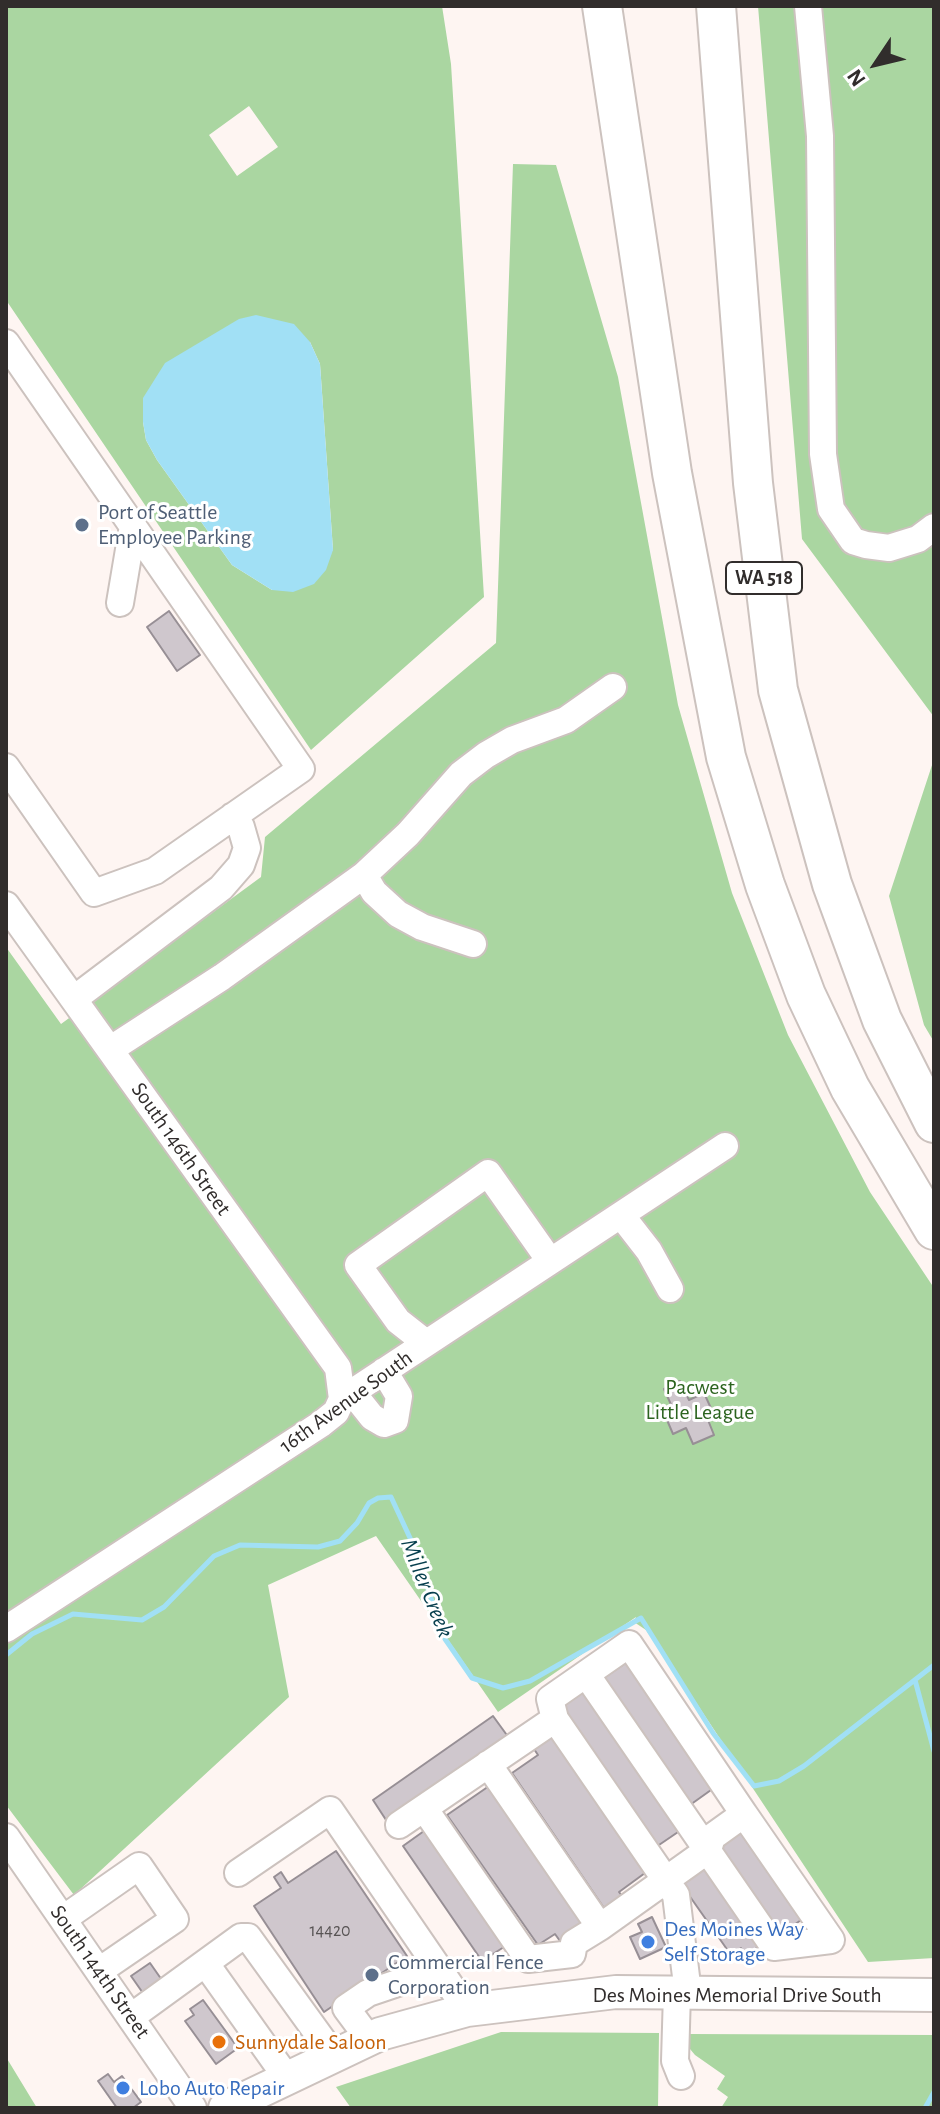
<!DOCTYPE html>
<style>
body{margin:0}
#map{position:relative;width:940px;height:2114px;overflow:hidden;background:#fef5f2;font-family:"Alegreya Sans",sans-serif}
canvas{display:block}
.frame{position:absolute;inset:0;border:8px solid #312d2c;pointer-events:none}
.north{position:absolute;left:836px;top:24px;width:80px;height:80px;-webkit-text-stroke:6px #fff;paint-order:stroke;rotate:235deg;font-size:22px;font-weight:700;line-height:32px;text-align:center;color:#312d2c}
.north::after{content:'';display:block;margin:auto;width:28px;height:36px;background:#312d2c;clip-path:polygon(50% 0,100% 100%,50% 72%,0 100%)}
</style>
<div id="map">
<canvas width="940" height="2114"></canvas>
<div class="frame"></div>
<div class="north">N</div>
</div>
<script>
const ctx = document.querySelector('canvas').getContext('2d');
ctx.lineJoin = 'round';
function fill(path, color) {
  ctx.fillStyle = color;
  ctx.fill(path, 'evenodd');
}
function shape(rows) {
  const path = new Path2D();
  for (const r of rows) {
    path.moveTo(r[0], r[1]);
    for (let i = 2; i < r.length; i += 2) path.lineTo(r[i], r[i + 1]);
  }
  return path;
}
function strokePath(path, color, width, dash) {
  ctx.strokeStyle = color;
  ctx.lineWidth = width;
  ctx.lineCap = dash ? 'butt' : 'round';
  ctx.setLineDash(dash || []);
  ctx.stroke(path);
}
function label(font, color, halo, rows, align = 'center') {
  ctx.font = font + ' "Alegreya Sans",sans-serif';
  ctx.lineWidth = 6;
  ctx.setLineDash([]);
  ctx.textBaseline = 'middle';
  ctx.strokeStyle = halo;
  ctx.fillStyle = color;
  for (const [text, x, y, turn = 0] of rows) {
    ctx.save();
    ctx.translate(x, y);
    ctx.rotate((+turn || 0) * Math.PI / 180);
    ctx.textAlign = isNaN(turn) ? turn : align;
    if (halo) ctx.strokeText(text, 0, 0);
    ctx.fillText(text, 0, 0);
    ctx.restore();
  }
}
fill(shape([
 [6,6,442,6,451,64,484,597,311,750,6,300],
 [249,106,278,147,237,176,209,135],
 [310,342,320,364,333,550,272,590,232,565,157,460,146,440,143,422],
 [758,6,934,6,934,717,802,539],
 [513,164,556,165,618,377,678,705,732,893,788,1035,870,1192,934,1288,934,1958,868,1962,695,1701,646,1630,634,1622,636,1617,498,1712,376,1536,268,1585,289,1697,74,1895,6,1805,6,947,61,1024,261,877,265,837,496,643],
 [934,759,934,1042,924,1025,889,896],
 [501,2032,659,2033,658,2108,351,2108,336,2087],
 [688,2034,934,2035,934,2108,721,2108,728,2097,717,2089,725,2076,695,2055,690,2049],
 [6,2057,37,2108,6,2108]
]), '#aad6a1');
fill(shape([
 [256,315,294,324,310,342,320,364,333,550,326,570,314,584,293,592,272,590,232,565,157,460,146,440,143,422,143,398,165,363,239,319]
]), '#a1e0f5');
strokePath(shape([
 [6,1655,32,1634,73,1614,142,1620,164,1607,214,1556,240,1545,318,1547,340,1541,357,1523,369,1503,378,1498,391,1497,411,1540,445,1639,472,1678,503,1688,530,1681,641,1618,713,1733,754,1786,779,1781,804,1766,934,1665],
 [915,1680,934,1751],
 [925,2108,934,2092]
]), '#a1e0f5', 5);
const building = shape([
 [169,611,200,655,177,671,147,627,169,611],
 [680,1381,689,1400,704,1393,715,1417,708,1420,714,1435,693,1444,686,1428,673,1434,664,1413,673,1409,664,1389,680,1381],
 [630,1660,718,1785,690,1805,602,1679,630,1660],
 [584,1691,681,1830,656,1847,559,1709,584,1691],
 [493,1716,509,1738,388,1823,373,1800,493,1716],
 [546,1727,645,1873,619,1892,626,1901,608,1914,512,1773,538,1755,528,1740,546,1727],
 [492,1784,587,1922,560,1941,555,1934,538,1945,447,1815,492,1784],
 [738,1829,801,1920,780,1935,716,1844,738,1829],
 [424,1831,504,1947,482,1961,403,1846,424,1831],
 [336,1851,407,1956,324,2012,254,1906,281,1888,274,1877,281,1872,288,1883,336,1851],
 [704,1864,761,1945,746,1955,741,1948,731,1955,679,1881,704,1864],
 [652,1917,666,1947,640,1959,630,1937,642,1932,638,1924,652,1917],
 [150,1963,164,1983,145,1996,131,1976,150,1963],
 [203,2000,238,2048,216,2064,185,2021,194,2015,190,2009,203,2000],
 [108,2074,114,2082,122,2076,141,2102,133,2108,117,2108,98,2081,108,2074]
]);
fill(building, '#cfc7cd');
strokePath(building, '#978f95', 2);
const minor = shape([
 [808,6,820,136,823,454,831,509,853,541,866,545,889,548,918,539,934,527],
 [6,343,301,769,155,871,94,893,6,767],
 [120,603,133,526],
 [364,875,374,892,398,914,422,927,473,944],
 [6,905,338,1368,342,1399],
 [74,999,221,888,241,865,247,848,241,827,233,816],
 [111,1049,222,977,364,875,408,834,461,774,486,755,512,740,566,720,613,687],
 [621,1215,649,1251,670,1289],
 [426,1343,398,1321,358,1265,488,1173,550,1261],
 [352,1392,372,1417,384,1424,395,1420,399,1396,384,1371],
 [6,1629,321,1424,336,1412,342,1399,725,1146],
 [586,1674,774,1947,831,1940,744,1814],
 [555,1719,550,1699,629,1644,744,1814,712,1837,708,1850,600,1927],
 [424,1808,528,1959,572,1954,574,1943,600,1927,488,1764],
 [399,1825,555,1719,676,1895,688,1993],
 [6,1837,193,2108],
 [238,1873,330,1810,467,2010],
 [63,1919,139,1866,175,1919,99,1971],
 [206,1964,287,2078],
 [677,1993,675,2061,681,2076],
 [131,2017,241,1937,248,1937,334,2056],
 [369,2039,346,2008,368,1993,439,1969]
]);
const major = shape([
 [225,2108,380,2034,467,2010,616,1992,934,1995]
]);
const highway = shape([
 [602,6,672,473,726,757,765,885,806,995,850,1088,934,1230],
 [716,6,753,483,778,690,832,884,882,1020,934,1123]
]);
strokePath(minor, '#ccc2be', 30);
strokePath(major, '#ccc2be', 36);
strokePath(highway, '#ccc2be', 42);
strokePath(minor, '#fff', 26);
strokePath(major, '#fff', 32);
strokePath(highway, '#fff', 38);
for (const [x, y, r, color] of [
 [82,525,8,"#5c6f8a"],
 [648,1942,8,"#3f7fe0"],
 [372,1975,8,"#5c6f8a"],
 [219,2042,8,"#e8710a"],
 [123,2088,8,"#3f7fe0"]
]) {
  const dot = new Path2D();
  dot.arc(x, y, r, 0, 2 * Math.PI);
  ctx.fillStyle = color;
  ctx.fill(dot);
  strokePath(dot, '#fff', 3);
}
label('18px', '#585454', null, [
 ["14420",330,1931]
]);
for (const [x, y, w] of [
 [764,578,76]
]) {
  const box = new Path2D();
  box.roundRect(x - w / 2, y - 16, w, 32, 6);
  ctx.fillStyle = '#fff';
  ctx.fill(box);
  strokePath(box, '#312d2c', 2);
}
label('bold 20px', '#312d2c', null, [
 ["WA 518",764,578]
]);
label('22px', '#4e5e75', '#fff', [
 ["Port of Seattle",98,512],
 ["Employee Parking",98,537],
 ["Commercial Fence",388,1962],
 ["Corporation",388,1987]
], 'left');
label('22px', '#312d2c', '#fff', [
 ["South 146th Street",181,1149,55],
 ["16th Avenue South",346,1402,-36],
 ["South 144th Street",100,1972,55],
 ["Des Moines Memorial Drive South",737,1995]
]);
label('22px', '#2c641f', '#fff', [
 ["Pacwest",700,1387],
 ["Little League",700,1412]
]);
label('22px', '#366cbe', '#fff', [
 ["Des Moines Way",664,1929],
 ["Self Storage",664,1954],
 ["Lobo Auto Repair",139,2088]
], 'left');
label('22px', '#c56008', '#fff', [
 ["Sunnydale Saloon",235,2042]
], 'left');
label('italic 24px', '#063e4d', '#fff', [
 ["Miller Creek",427,1588,68]
]);
</script>
